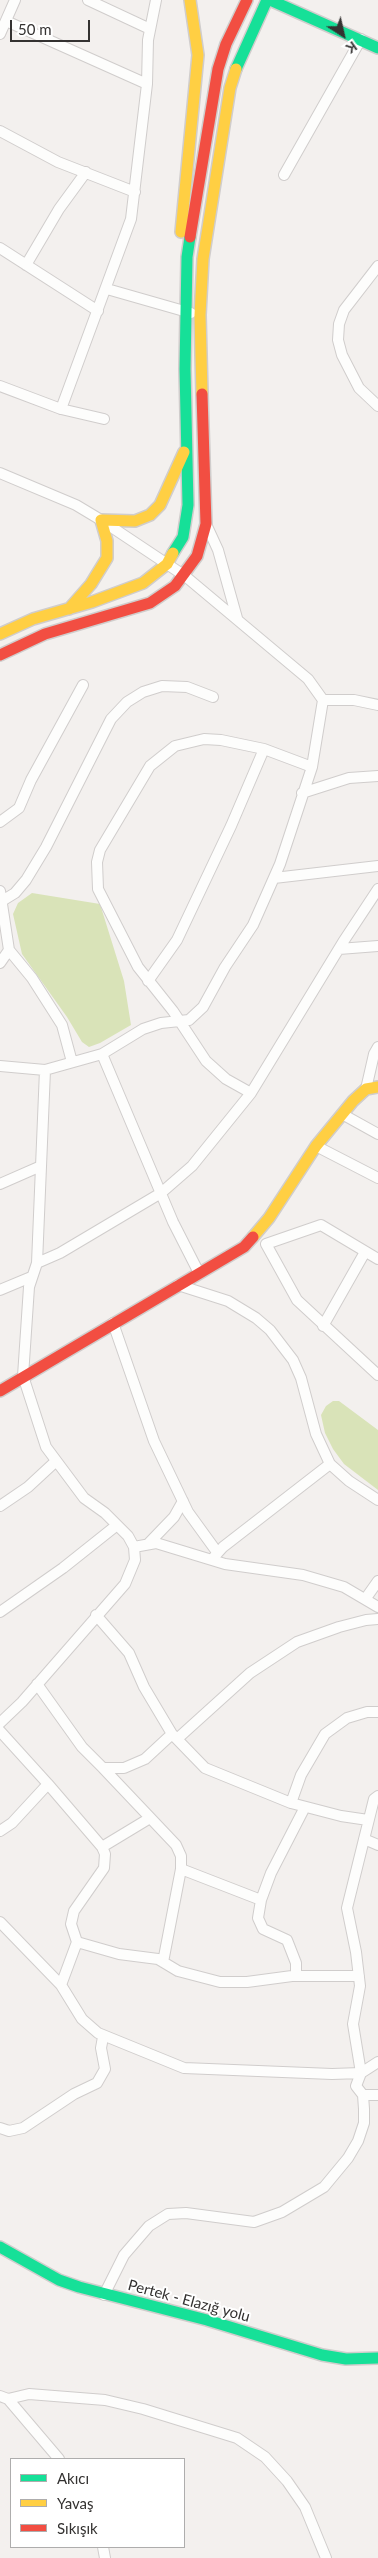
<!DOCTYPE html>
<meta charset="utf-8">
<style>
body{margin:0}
#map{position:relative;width:378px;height:2558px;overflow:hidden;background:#f3f0ee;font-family:Lato,sans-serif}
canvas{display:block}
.legend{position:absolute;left:10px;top:2458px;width:175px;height:90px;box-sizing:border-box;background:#fff;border:1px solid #aeadad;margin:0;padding:6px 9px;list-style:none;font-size:15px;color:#343231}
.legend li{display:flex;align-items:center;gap:10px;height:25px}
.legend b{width:25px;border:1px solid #aeadad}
.north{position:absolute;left:318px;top:10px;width:50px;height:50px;-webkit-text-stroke:4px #fff;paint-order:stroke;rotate:145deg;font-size:14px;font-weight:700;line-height:20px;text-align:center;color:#343231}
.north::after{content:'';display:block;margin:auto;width:18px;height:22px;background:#343231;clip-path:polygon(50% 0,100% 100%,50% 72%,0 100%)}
.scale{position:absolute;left:10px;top:20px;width:80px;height:22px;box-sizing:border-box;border:2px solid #343231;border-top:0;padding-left:6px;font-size:15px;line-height:18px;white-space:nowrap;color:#343231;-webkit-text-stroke:4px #fff;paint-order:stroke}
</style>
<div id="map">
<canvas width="378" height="2558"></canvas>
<ul class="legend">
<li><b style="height:6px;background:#16e098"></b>Akıcı</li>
<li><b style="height:6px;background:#ffcf43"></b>Yavaş</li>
<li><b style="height:6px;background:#f24e42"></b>Sıkışık</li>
</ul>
<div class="north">K</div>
<div class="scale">50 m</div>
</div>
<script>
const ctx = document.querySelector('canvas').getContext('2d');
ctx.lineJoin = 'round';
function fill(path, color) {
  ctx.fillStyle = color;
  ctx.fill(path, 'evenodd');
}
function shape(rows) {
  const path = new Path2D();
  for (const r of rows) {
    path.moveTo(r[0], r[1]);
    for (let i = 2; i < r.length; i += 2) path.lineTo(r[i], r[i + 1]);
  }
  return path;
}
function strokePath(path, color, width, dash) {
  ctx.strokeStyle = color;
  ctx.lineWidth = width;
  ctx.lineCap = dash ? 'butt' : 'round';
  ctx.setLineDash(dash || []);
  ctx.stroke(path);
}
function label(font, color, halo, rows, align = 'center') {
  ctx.font = font + ' Lato,sans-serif';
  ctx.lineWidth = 4;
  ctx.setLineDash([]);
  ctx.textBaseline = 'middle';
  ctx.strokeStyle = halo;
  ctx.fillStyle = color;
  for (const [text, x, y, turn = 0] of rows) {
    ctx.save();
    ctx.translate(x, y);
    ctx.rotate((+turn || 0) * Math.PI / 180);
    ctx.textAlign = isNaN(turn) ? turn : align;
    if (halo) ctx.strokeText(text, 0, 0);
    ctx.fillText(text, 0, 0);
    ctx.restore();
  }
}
fill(shape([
 [32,893,100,904,124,981,131,1025,100,1043,89,1047,82,1042,67,1017,22,954,13,914,18,903],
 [333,1401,339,1401,378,1430,378,1490,344,1464,333,1449,325,1433,321,1415,326,1406]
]), '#d9e3b8');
const street = shape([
 [88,0,150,29],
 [6,21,147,84],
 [0,34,15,0],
 [0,131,58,162,135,192],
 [284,175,361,39],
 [0,248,98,311],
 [26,265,59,209,86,172],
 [378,266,344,310,339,324,338,340,342,355,359,388,378,406],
 [107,289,191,313],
 [0,386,61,409,104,419],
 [61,409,131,219,147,84,148,40,156,0],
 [0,473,76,505,101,520,185,576,308,679,323,700,312,767,280,864,253,925,225,967,203,1007,189,1020,161,1023,143,1029,102,1054],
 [206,524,218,550,237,618],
 [323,700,354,700,378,705],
 [302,793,349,778,378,776],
 [0,822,19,808,31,780,83,685],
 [274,878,378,866],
 [0,891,9,950,32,978,62,1025,72,1062],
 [2,901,15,893,26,880,46,847,111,719,127,702,143,692,162,686,187,687,213,697],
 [339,949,378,946],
 [0,963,9,950],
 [148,981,177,940,231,826,264,749],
 [0,1066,45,1070,102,1054,173,1222,199,1273],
 [366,1089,374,1054,378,1047],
 [251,1093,226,1079,206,1061,173,1011,138,967,98,889,97,862,100,850,150,766,175,746,204,739,221,740,264,749,312,767],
 [342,1114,378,1134],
 [316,1146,378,1178],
 [0,1184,41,1166],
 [378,1259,321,1225,266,1244,297,1300,378,1375],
 [37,1263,60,1253,161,1193,192,1166,251,1093,343,942,378,889],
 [178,1285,228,1301,256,1318,270,1330,293,1360,301,1378,316,1434,330,1464,349,1481,378,1500],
 [0,1290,31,1277],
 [113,1323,154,1441,188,1512,217,1552],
 [323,1326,365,1252],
 [0,1506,28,1487,55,1462],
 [149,1543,174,1517,183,1501],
 [134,1547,156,1543,225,1564,303,1575,344,1587,378,1607],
 [214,1557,223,1547,330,1464],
 [366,1598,378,1581],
 [0,1612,63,1568,117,1525],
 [96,1615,129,1653,144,1687,172,1734,205,1768,291,1803,341,1816,368,1820],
 [37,1684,82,1747,103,1768,124,1768,145,1759,172,1734],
 [0,1723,22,1702,125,1584,135,1560,134,1547,128,1536,105,1513,84,1498,46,1447,23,1376,29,1287,37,1263,45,1070],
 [0,1731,48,1784,102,1847,105,1854,104,1868,74,1911,71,1924,77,1942,61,1985],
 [177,1739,250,1673,297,1642,339,1627,366,1620,378,1619],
 [103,1768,176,1845,181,1856,181,1869,163,1962],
 [291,1803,301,1775,325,1734,347,1718,367,1712,378,1712],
 [0,1831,12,1823,48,1784],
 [364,1839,378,1845],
 [102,1847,150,1818],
 [181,1869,261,1900],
 [0,1922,61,1985,82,2019,98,2033,184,2068,332,2074,361,2073,378,2062],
 [77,1942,119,1954,158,1959,178,1971,220,1982,247,1982,292,1976,359,1976],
 [296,1976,296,1963,287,1940,263,1929,258,1918,261,1900,271,1873,305,1807],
 [363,2095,378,2095],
 [0,2128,9,2131,23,2128,74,2094,97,2083,105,2069,101,2048,103,2037],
 [104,2295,124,2255,149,2226,168,2214,186,2213,254,2222,282,2212,324,2187,348,2158,358,2141,364,2123,364,2109,363,2095,356,2086,361,2073,353,2024,360,1986,356,1952,347,1908,374,1799,378,1796],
 [0,2396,8,2399,59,2459],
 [8,2399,29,2394,105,2400,143,2409,237,2438,265,2457,287,2481,305,2507,326,2558],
 [103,2547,105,2558]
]);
const fast = shape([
 [270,0,378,48],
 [236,69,267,0],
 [173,553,183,537,188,505,185,369,187,257,190,237],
 [0,2247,59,2280,79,2287,207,2320,322,2355,346,2359,378,2358]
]);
const slow = shape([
 [181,232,198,55,190,0],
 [202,394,200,315,203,259,230,88,236,69],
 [69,609,91,584,107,558,107,541,101,520,135,521,150,515,160,505,184,452],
 [0,634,33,619,92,602,143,583,167,564,173,553],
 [253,1237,269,1218,316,1146,353,1101,366,1089,378,1087]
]);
const jam = shape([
 [190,237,218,69,226,44,247,0],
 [0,655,45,634,150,603,175,586,197,556,206,524,202,394],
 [0,1391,244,1247,253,1237]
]);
strokePath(street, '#d0cdcc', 12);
strokePath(fast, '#d0cdcc', 14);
strokePath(slow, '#d0cdcc', 14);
strokePath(jam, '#d0cdcc', 14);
strokePath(street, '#fdfdfc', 10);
strokePath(fast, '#16e098', 11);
strokePath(slow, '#ffcf43', 11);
strokePath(jam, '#f24e42', 11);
label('15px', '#343231', '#fff', [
 ["Pertek - Elazığ yolu",189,2301,15]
]);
</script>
